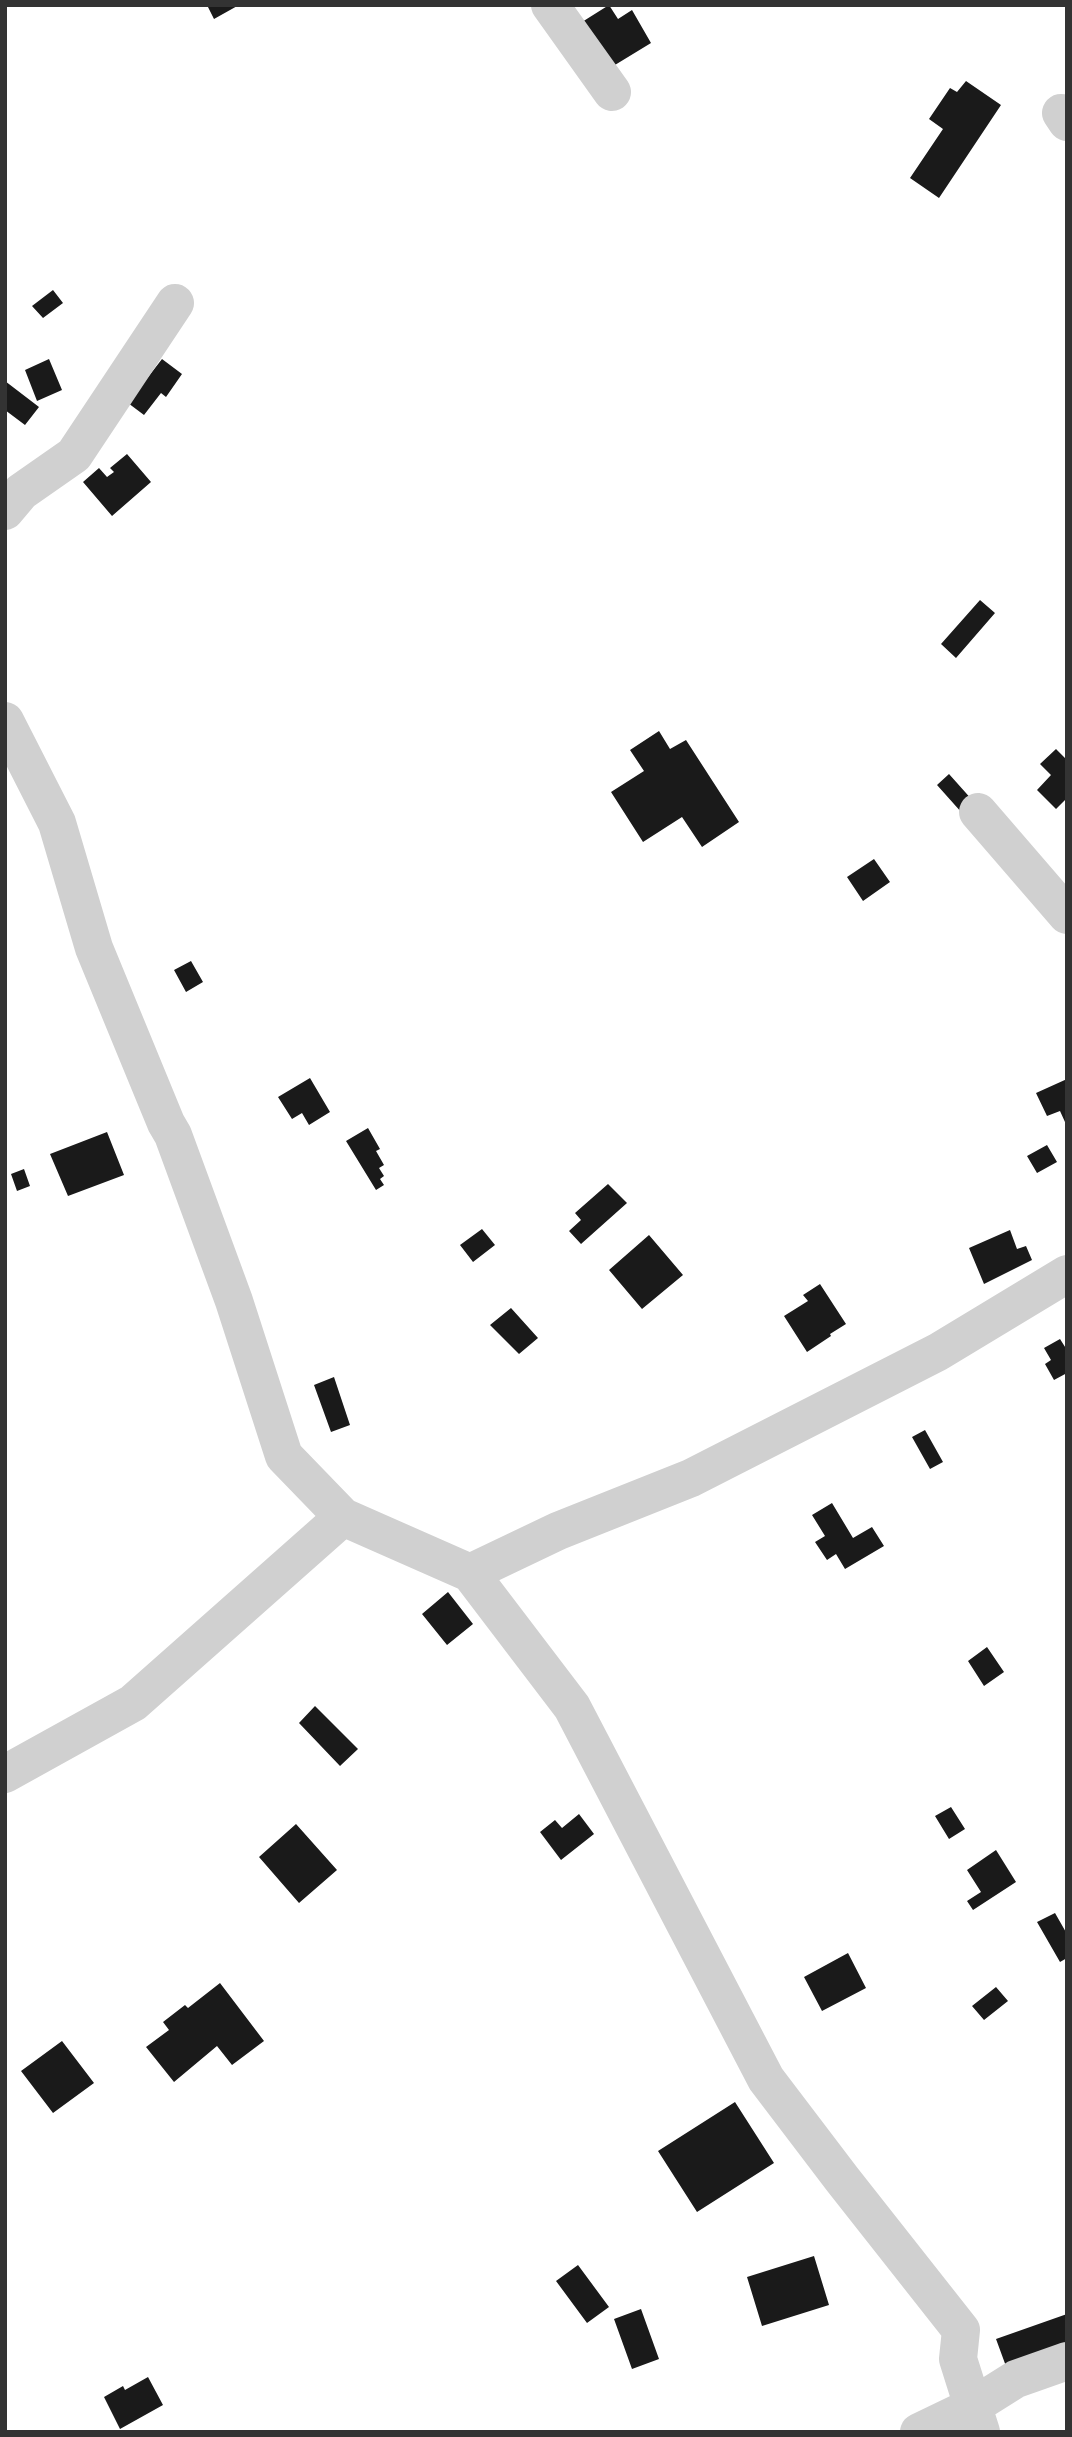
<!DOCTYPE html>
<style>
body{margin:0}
#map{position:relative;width:1072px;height:2437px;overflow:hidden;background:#fff;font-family:"Noto Sans",sans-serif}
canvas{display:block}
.frame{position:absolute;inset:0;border:7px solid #333;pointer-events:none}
</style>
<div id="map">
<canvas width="1072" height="2437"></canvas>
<div class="frame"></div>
</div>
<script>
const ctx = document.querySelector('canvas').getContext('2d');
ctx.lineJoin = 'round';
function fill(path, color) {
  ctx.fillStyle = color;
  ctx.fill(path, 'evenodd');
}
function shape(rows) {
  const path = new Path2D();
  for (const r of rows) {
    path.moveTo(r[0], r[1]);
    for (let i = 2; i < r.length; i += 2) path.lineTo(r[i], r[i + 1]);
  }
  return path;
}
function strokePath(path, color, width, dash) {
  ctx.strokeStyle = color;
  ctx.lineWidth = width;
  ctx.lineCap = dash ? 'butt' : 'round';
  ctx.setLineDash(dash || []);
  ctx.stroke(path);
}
fill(shape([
 [207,5,239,5,214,19],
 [609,5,618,19,632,10,651,43,610,68,582,22],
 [966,81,1001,105,939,198,910,178,943,129,929,119,950,88,957,92],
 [53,290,63,303,43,318,32,306],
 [49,359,62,390,37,401,25,370],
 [162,359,182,374,166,397,161,393,144,415,128,403],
 [5,381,39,407,25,425,5,410],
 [127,454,151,482,112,516,83,482,99,468,107,477,114,472,110,468],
 [980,600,995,613,956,658,941,644],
 [659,731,670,749,686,740,739,822,702,847,682,817,643,842,611,792,644,771,630,750],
 [1056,749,1067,760,1067,798,1056,809,1037,790,1051,775,1040,764],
 [949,774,974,802,962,813,937,785],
 [874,859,890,882,863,901,847,877],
 [191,961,203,982,186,992,174,970],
 [310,1078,330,1112,309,1125,302,1113,292,1119,278,1097],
 [1067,1079,1067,1121,1065,1122,1060,1111,1047,1116,1036,1093],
 [368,1128,380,1149,376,1151,384,1165,379,1168,384,1176,380,1179,384,1185,376,1190,346,1141],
 [107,1132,124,1175,68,1196,50,1154],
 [1047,1145,1057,1162,1037,1173,1027,1156],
 [24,1169,30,1186,17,1191,11,1174],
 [608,1184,627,1203,581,1244,569,1231,581,1220,575,1213],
 [482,1229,495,1245,473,1262,460,1245],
 [1010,1230,1017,1249,1026,1246,1032,1260,984,1284,969,1248],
 [649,1235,683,1275,642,1309,609,1270],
 [820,1284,846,1324,830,1334,831,1336,807,1352,784,1316,808,1301,803,1295],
 [511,1308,538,1338,519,1354,490,1325],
 [1060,1339,1067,1350,1067,1373,1054,1380,1045,1364,1051,1360,1044,1348],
 [334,1377,350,1425,331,1432,314,1385],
 [925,1430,943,1462,930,1469,912,1437],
 [832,1503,853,1538,872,1527,884,1546,845,1569,836,1554,827,1560,815,1542,825,1536,812,1515],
 [448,1592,473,1624,447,1645,422,1614],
 [987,1647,1004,1672,984,1686,968,1661],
 [315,1706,358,1749,340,1766,299,1723],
 [951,1807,965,1829,949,1839,935,1816],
 [579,1814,594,1834,561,1860,540,1832,555,1820,562,1828],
 [296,1824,337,1870,299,1903,259,1857],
 [996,1850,1016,1882,973,1910,967,1901,981,1892,967,1870],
 [1055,1913,1067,1934,1067,1958,1060,1962,1037,1922],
 [848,1953,866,1988,822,2011,804,1977],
 [220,1983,264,2041,232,2065,217,2046,174,2082,146,2047,169,2030,163,2022,185,2005,188,2008],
 [996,1987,1008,2001,984,2020,972,2006],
 [62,2041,94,2083,53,2113,21,2071],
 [735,2102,774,2163,697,2212,658,2151],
 [814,2256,829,2305,762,2326,747,2277],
 [578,2265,609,2307,587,2323,556,2281],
 [641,2309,659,2359,632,2369,614,2319],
 [1067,2314,1067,2349,1007,2369,996,2339],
 [148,2377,163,2405,120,2429,104,2397,123,2386,125,2390]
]), '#1a1a1a');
strokePath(shape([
 [550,5,612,92],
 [1061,113,1067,122],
 [5,511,21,492,74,455,175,303],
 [5,721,57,823,94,948,166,1123,173,1135,234,1301,284,1456,343,1517,470,1573],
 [978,812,1067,915],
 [5,1774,133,1703,343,1517],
 [919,2432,973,2406,1016,2379,1067,2361],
 [981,2432,958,2359,961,2330,842,2179,766,2079,572,1707,470,1573,558,1531,691,1478,938,1352,1067,1274]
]), '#d0d0d0', 38);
</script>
